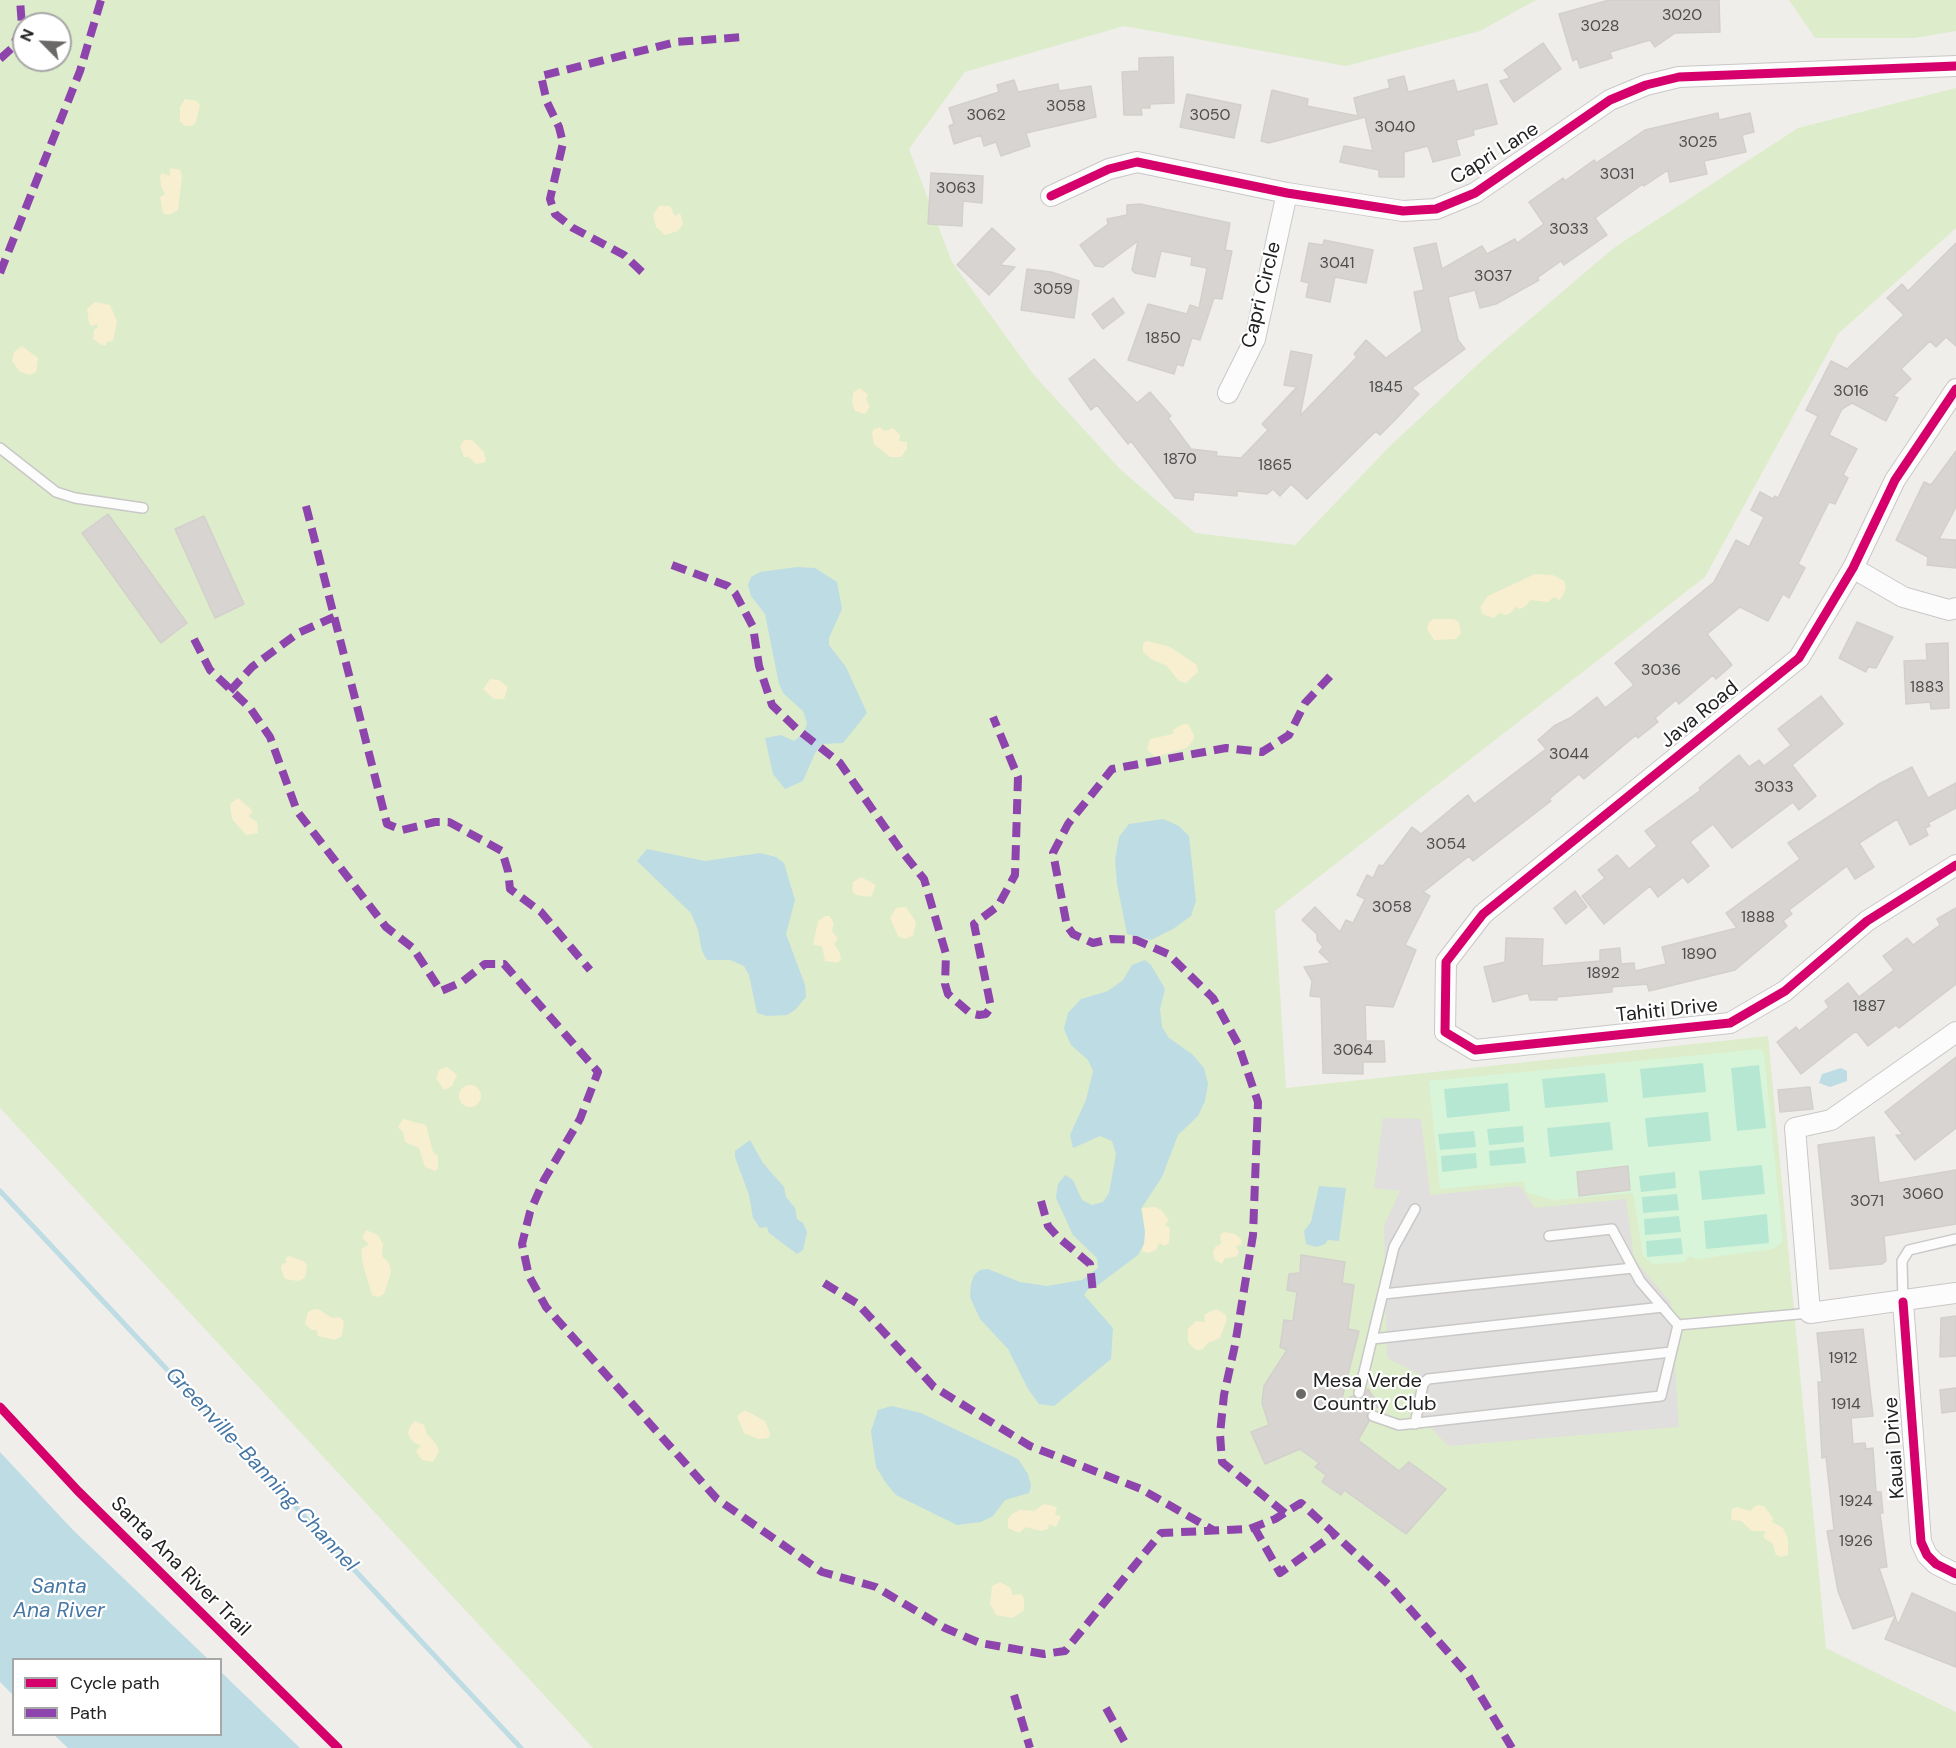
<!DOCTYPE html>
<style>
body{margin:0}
#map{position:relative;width:1956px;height:1748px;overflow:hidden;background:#f0eeeb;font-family:"DM Sans",sans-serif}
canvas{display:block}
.legend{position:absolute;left:12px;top:1658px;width:210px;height:78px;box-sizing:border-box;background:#fff;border:2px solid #a7a7a7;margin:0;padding:8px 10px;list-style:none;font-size:18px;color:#222}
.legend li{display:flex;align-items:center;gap:12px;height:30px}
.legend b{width:30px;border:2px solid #a7a7a7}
.north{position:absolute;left:12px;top:12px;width:60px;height:60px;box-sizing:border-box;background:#fff;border:2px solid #a7a7a7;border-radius:50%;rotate:294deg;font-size:16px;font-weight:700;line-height:24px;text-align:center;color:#222}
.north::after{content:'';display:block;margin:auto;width:21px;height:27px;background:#6a6968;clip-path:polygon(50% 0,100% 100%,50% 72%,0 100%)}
</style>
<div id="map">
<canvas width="1956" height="1748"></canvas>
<ul class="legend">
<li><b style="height:8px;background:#d6006c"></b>Cycle path</li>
<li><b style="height:8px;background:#8e44ad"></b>Path</li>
</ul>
<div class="north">N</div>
</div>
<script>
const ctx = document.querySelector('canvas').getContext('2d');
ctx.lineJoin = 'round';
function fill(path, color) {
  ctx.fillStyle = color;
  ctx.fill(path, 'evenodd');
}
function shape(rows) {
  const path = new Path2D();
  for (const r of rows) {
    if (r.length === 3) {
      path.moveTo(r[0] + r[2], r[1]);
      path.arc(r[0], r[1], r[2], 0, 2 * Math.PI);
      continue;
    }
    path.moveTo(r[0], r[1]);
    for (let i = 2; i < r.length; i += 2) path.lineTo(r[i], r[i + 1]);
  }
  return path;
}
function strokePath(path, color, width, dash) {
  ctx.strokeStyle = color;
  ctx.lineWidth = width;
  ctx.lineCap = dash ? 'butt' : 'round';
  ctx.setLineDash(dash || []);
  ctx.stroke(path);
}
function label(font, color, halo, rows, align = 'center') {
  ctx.font = font + ' "DM Sans",sans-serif';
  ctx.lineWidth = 4.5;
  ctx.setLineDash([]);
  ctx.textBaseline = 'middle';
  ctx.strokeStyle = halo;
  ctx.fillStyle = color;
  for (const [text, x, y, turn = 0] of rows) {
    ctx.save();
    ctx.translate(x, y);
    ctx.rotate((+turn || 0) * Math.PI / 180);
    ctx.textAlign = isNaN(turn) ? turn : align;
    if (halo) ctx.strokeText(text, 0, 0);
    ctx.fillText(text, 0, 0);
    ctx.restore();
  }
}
fill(shape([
 [0,0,1536,0,1480,31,1346,66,1124,26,965,72,909,149,952,262,1034,375,1121,470,1195,533,1295,545,1390,446,1489,354,1615,247,1798,128,1956,88,1956,228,1838,334,1705,577,1275,911,1286,1088,1768,1036,1826,1648,1956,1712,1956,1748,593,1748,0,1108],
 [24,24,60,24,60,60,24,60],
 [1789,0,1956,0,1956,31,1914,38,1815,38]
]), '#ddecca');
fill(shape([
 [185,99,197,101,200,105,196,122,192,126,185,126,180,121,180,107],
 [170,168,180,170,182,176,178,210,169,215,163,213,160,197,165,194,161,186,160,176,162,173,170,176],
 [659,206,670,206,675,216,680,213,683,224,678,231,665,235,656,227,653,215],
 [95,302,110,305,117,321,113,341,107,342,106,345,102,345,93,339,94,330,98,327,97,324,92,326,89,323,87,309],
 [22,346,38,358,36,372,30,375,20,372,12,361,14,352],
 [859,388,868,394,866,399,870,407,865,414,855,411,852,403,853,393],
 [880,427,885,431,893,428,900,435,899,441,907,442,907,449,901,457,890,457,874,444,872,434,873,430],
 [464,440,472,440,484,452,486,462,476,464,469,457,464,457,460,446],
 [1535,574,1553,575,1564,581,1566,587,1563,596,1559,600,1554,597,1548,602,1530,600,1526,606,1520,609,1515,607,1512,612,1506,615,1499,613,1494,618,1482,614,1480,607,1488,596],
 [1433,619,1454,619,1459,622,1461,633,1456,639,1434,640,1427,629,1429,622],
 [1147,641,1170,647,1197,665,1198,672,1186,683,1179,681,1167,666,1151,659,1143,652,1143,643],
 [490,679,499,680,508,687,504,699,494,699,483,689],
 [1183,724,1188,724,1194,735,1193,741,1186,748,1159,756,1154,756,1147,749,1150,739,1173,734,1173,730],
 [238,798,251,809,252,813,248,816,257,822,258,833,246,835,232,819,230,804],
 [861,877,876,885,871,897,856,895,852,891,853,882],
 [906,907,916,922,913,936,904,939,898,936,890,918,896,908],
 [825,916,830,916,834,924,832,931,838,939,834,944,840,953,841,959,838,963,825,961,822,946,813,945,818,921],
 [447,1067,457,1075,452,1086,444,1090,436,1078,439,1070],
 [470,1096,11],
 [403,1119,426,1125,433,1152,438,1156,438,1168,435,1171,425,1167,419,1148,405,1142,403,1132,398,1127],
 [1155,1207,1161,1210,1169,1220,1165,1225,1170,1228,1169,1243,1165,1246,1159,1243,1156,1250,1148,1253,1142,1251,1145,1232,1142,1208],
 [366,1230,378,1235,383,1244,382,1256,389,1263,391,1272,384,1294,378,1297,372,1295,363,1265,361,1249,369,1244,362,1238],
 [1224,1232,1235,1234,1242,1240,1241,1245,1236,1246,1239,1253,1235,1257,1225,1258,1222,1264,1214,1259,1213,1252,1215,1247,1221,1244,1220,1235],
 [288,1256,304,1261,307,1265,305,1278,298,1281,285,1279,281,1269,281,1265,287,1262,285,1260],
 [314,1309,320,1310,332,1318,339,1317,344,1321,342,1336,335,1340,318,1336,317,1330,312,1330,305,1324,308,1312],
 [1216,1309,1225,1314,1227,1319,1220,1338,1208,1343,1202,1350,1196,1350,1188,1342,1188,1329,1196,1321,1205,1322,1204,1315],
 [745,1410,765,1421,770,1433,769,1438,758,1439,744,1433,737,1416],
 [415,1421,424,1425,427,1434,436,1444,439,1451,433,1462,422,1460,416,1451,421,1446,413,1442,408,1434,410,1426],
 [1044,1504,1054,1506,1057,1508,1055,1515,1061,1516,1056,1527,1049,1524,1048,1529,1041,1531,1026,1527,1019,1533,1008,1528,1008,1519,1012,1514,1020,1510,1034,1511],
 [1757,1505,1764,1506,1773,1518,1772,1522,1783,1528,1788,1539,1788,1555,1781,1557,1776,1555,1773,1544,1764,1538,1765,1531,1752,1531,1741,1521,1731,1520,1732,1509,1737,1507,1750,1511],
 [1000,1582,1011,1588,1012,1595,1021,1594,1024,1598,1024,1610,1013,1618,996,1615,990,1604,992,1586]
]), '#f8efd0');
fill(shape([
 [1761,1049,1764,1053,1783,1241,1774,1249,1697,1259,1690,1256,1684,1262,1653,1264,1643,1256,1633,1193,1553,1200,1526,1192,1524,1181,1440,1189,1429,1081]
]), '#d9f5d9');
fill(shape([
 [1703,1063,1706,1092,1643,1098,1640,1069],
 [1759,1065,1766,1128,1737,1131,1731,1068],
 [1605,1073,1608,1102,1545,1108,1542,1079],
 [1508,1083,1510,1111,1447,1118,1444,1089],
 [1708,1112,1711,1141,1648,1147,1645,1118],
 [1610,1122,1613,1150,1550,1157,1547,1128],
 [1523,1126,1524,1142,1489,1145,1487,1129],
 [1474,1131,1476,1147,1440,1150,1438,1134],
 [1524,1147,1526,1163,1490,1166,1489,1151],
 [1476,1153,1477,1168,1442,1172,1441,1156],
 [1762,1165,1765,1194,1702,1200,1699,1171],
 [1675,1172,1676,1188,1641,1192,1639,1176],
 [1677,1194,1679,1210,1643,1213,1642,1197],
 [1767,1214,1769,1243,1706,1249,1704,1221],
 [1679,1216,1681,1232,1645,1235,1644,1219],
 [1681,1238,1683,1254,1647,1257,1646,1241]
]), '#b6e7d2');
fill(shape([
 [1383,1118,1421,1119,1430,1195,1520,1186,1535,1208,1626,1199,1634,1259,1671,1303,1679,1427,1448,1446,1414,1409,1419,1374,1387,1358,1384,1226,1400,1191,1374,1188]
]), '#e0dfde');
fill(shape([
 [797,567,815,568,837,582,842,609,829,638,829,645,846,667,867,713,843,743,822,744,815,753,803,781,785,789,773,774,765,738,781,735,794,741,804,733,807,723,803,711,784,694,779,684,765,614,751,596,748,585,751,577,760,572],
 [1163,819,1179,826,1189,836,1196,901,1191,916,1173,929,1151,940,1127,934,1117,884,1115,860,1119,837,1129,824],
 [647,849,705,861,760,853,776,857,784,863,795,900,786,934,805,985,806,997,795,1010,787,1015,767,1016,757,1013,749,975,744,966,730,960,707,960,702,951,698,930,691,913,637,861],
 [1145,960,1151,965,1165,989,1160,1009,1162,1027,1169,1038,1192,1054,1204,1068,1208,1084,1205,1101,1198,1116,1178,1135,1162,1177,1141,1209,1145,1232,1144,1244,1138,1255,1098,1285,1089,1288,1084,1295,1113,1328,1111,1359,1054,1406,1039,1404,1028,1389,1008,1349,980,1319,970,1297,971,1284,974,1275,980,1270,988,1269,1020,1282,1047,1286,1082,1280,1098,1268,1097,1258,1073,1235,1056,1198,1058,1184,1065,1175,1073,1180,1082,1200,1092,1205,1103,1202,1109,1193,1116,1154,1112,1141,1100,1136,1073,1148,1070,1135,1086,1100,1093,1071,1088,1060,1071,1045,1064,1029,1068,1013,1081,999,1108,991,1123,980,1132,965],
 [1841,1068,1847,1071,1847,1081,1830,1087,1819,1083,1822,1074],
 [750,1140,763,1163,784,1187,786,1197,795,1208,797,1219,803,1223,807,1232,803,1250,797,1254,769,1233,767,1227,760,1228,753,1218,749,1195,735,1157,735,1151],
 [1319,1186,1346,1188,1339,1241,1328,1240,1325,1244,1316,1247,1306,1244,1304,1231,1311,1222],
 [892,1406,921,1413,1018,1459,1028,1474,1031,1486,1029,1493,1005,1500,993,1516,981,1522,957,1525,896,1495,886,1483,876,1467,871,1431,878,1410],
 [0,1452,73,1530,208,1659,14,1660,13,1695,0,1682],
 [221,1672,300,1748,68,1748,54,1735,220,1734]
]), '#bedce3');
strokePath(shape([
 [0,1191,521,1748]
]), '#bedce3', 5);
const building = shape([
 [1609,0,1719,0,1720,32,1675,33,1655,47,1650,40,1610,52,1612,58,1580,68,1577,58,1573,61,1559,14,1609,0],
 [1543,43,1561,69,1514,102,1500,81,1510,78,1504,70,1543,43],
 [1173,57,1174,103,1150,104,1150,108,1141,108,1142,115,1124,115,1122,72,1139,71,1139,58,1173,57],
 [1404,76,1408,92,1454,80,1457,92,1487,84,1497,124,1473,130,1474,135,1456,140,1460,155,1433,162,1428,146,1404,152,1404,177,1379,177,1379,170,1340,162,1344,146,1373,151,1365,117,1269,143,1261,141,1272,90,1308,99,1307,106,1358,116,1354,98,1390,88,1388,80,1404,76],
 [1014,80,1018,92,1058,84,1059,91,1091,86,1096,117,1026,133,1030,146,1001,156,996,142,984,146,981,135,954,144,949,126,954,124,949,108,999,92,997,85,1014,80],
 [1187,94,1241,105,1234,138,1180,127,1187,94],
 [1718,113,1719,120,1750,113,1754,132,1742,135,1746,152,1704,161,1707,174,1670,182,1668,170,1644,186,1643,184,1595,218,1607,235,1564,265,1561,261,1537,278,1539,280,1496,304,1480,308,1475,290,1448,297,1458,340,1465,349,1412,388,1419,394,1395,420,1380,435,1376,431,1307,499,1291,484,1280,496,1273,489,1267,494,1237,491,1237,496,1194,492,1193,500,1175,498,1131,441,1128,444,1097,405,1091,410,1069,379,1094,359,1137,403,1150,392,1171,416,1168,418,1191,449,1217,452,1216,456,1241,458,1268,430,1262,424,1297,387,1284,385,1291,351,1312,355,1300,416,1357,357,1354,354,1366,340,1386,358,1422,331,1414,292,1424,290,1414,248,1436,243,1442,269,1482,246,1487,254,1515,239,1517,243,1544,224,1529,202,1563,178,1565,181,1594,160,1596,163,1645,130,1718,113],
 [931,173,983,176,982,203,963,201,962,226,928,224,931,173],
 [1140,204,1230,223,1225,250,1232,251,1222,299,1214,298,1200,340,1192,338,1183,366,1177,364,1174,374,1128,360,1148,304,1187,314,1190,305,1199,308,1207,268,1191,265,1192,257,1161,251,1155,277,1135,273,1132,270,1138,241,1103,267,1095,266,1080,245,1108,224,1107,219,1127,215,1127,205,1140,204],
 [992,228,1015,249,1000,265,1015,267,989,295,957,265,992,228],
 [1324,240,1373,250,1366,283,1335,277,1330,302,1306,297,1309,283,1301,281,1309,243,1323,245,1324,240],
 [1956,243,1956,346,1946,337,1936,347,1930,341,1901,369,1911,379,1893,396,1898,398,1886,421,1852,403,1842,409,1829,435,1857,449,1843,475,1848,478,1835,504,1829,502,1798,564,1805,568,1789,598,1783,594,1768,621,1740,607,1707,634,1732,665,1716,679,1713,675,1679,704,1676,700,1655,718,1658,722,1638,738,1636,735,1584,779,1579,774,1549,799,1551,801,1473,861,1469,856,1423,892,1430,896,1405,945,1416,950,1393,1007,1365,1005,1366,1041,1384,1041,1385,1062,1363,1062,1363,1074,1323,1073,1321,997,1310,996,1312,981,1304,967,1331,963,1319,952,1323,947,1317,940,1317,934,1302,920,1315,907,1340,932,1346,920,1353,923,1365,899,1357,895,1367,875,1373,878,1379,865,1383,866,1412,827,1421,834,1468,795,1474,804,1546,749,1538,740,1554,726,1570,718,1597,697,1605,708,1634,685,1615,663,1714,582,1736,540,1749,547,1764,517,1751,510,1760,492,1773,499,1775,496,1778,498,1818,416,1806,410,1831,361,1847,369,1904,315,1887,298,1902,284,1908,291,1956,243],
 [1027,269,1051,272,1079,281,1074,318,1021,310,1027,269],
 [1113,298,1124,313,1103,329,1092,314,1113,298],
 [1956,451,1956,507,1939,539,1956,540,1956,568,1927,565,1928,557,1896,540,1924,482,1931,485,1956,451],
 [108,514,187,623,161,643,82,533,108,514],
 [204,516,244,604,215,618,175,529,204,516],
 [1857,622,1893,637,1876,668,1868,667,1866,672,1839,658,1857,622],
 [1948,643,1949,708,1931,709,1930,702,1906,704,1904,661,1927,660,1926,644,1948,643],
 [1821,696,1843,724,1792,765,1816,796,1799,810,1793,802,1732,848,1713,824,1690,842,1709,866,1688,883,1683,877,1658,897,1650,886,1604,924,1582,896,1605,878,1598,870,1617,855,1629,869,1657,846,1645,831,1701,790,1699,788,1739,755,1749,767,1759,760,1764,766,1791,745,1778,729,1821,696],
 [1912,767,1928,798,1956,783,1956,808,1928,823,1930,826,1925,828,1928,835,1910,845,1897,819,1859,843,1874,867,1855,879,1847,866,1789,910,1792,914,1783,921,1787,926,1735,970,1649,991,1647,984,1612,987,1612,992,1557,997,1557,1000,1530,1000,1528,993,1493,1002,1484,967,1505,962,1506,938,1543,939,1542,966,1600,961,1600,950,1620,948,1621,964,1634,963,1635,971,1666,964,1662,947,1737,928,1726,913,1800,859,1788,843,1879,784,1912,767],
 [1575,891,1587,907,1566,924,1554,908,1575,891],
 [1956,908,1956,984,1899,1028,1896,1025,1868,1046,1856,1031,1801,1074,1777,1042,1796,1027,1799,1031,1829,1007,1825,1001,1848,983,1859,997,1894,970,1883,956,1907,938,1913,945,1940,925,1937,919,1956,908],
 [1956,1057,1956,1128,1915,1160,1896,1135,1903,1135,1885,1112,1956,1057],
 [1810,1087,1813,1109,1780,1112,1778,1090,1810,1087],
 [1874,1137,1879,1183,1956,1170,1956,1224,1884,1236,1886,1261,1882,1264,1830,1269,1818,1145,1874,1137],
 [1628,1166,1630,1190,1579,1196,1577,1172,1628,1166],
 [1301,1255,1345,1262,1342,1283,1354,1285,1348,1329,1359,1331,1341,1402,1353,1396,1361,1399,1368,1389,1379,1406,1367,1413,1369,1421,1358,1440,1399,1471,1409,1462,1446,1489,1406,1534,1344,1490,1341,1495,1322,1482,1326,1475,1315,1467,1319,1463,1300,1449,1265,1464,1251,1432,1269,1425,1262,1403,1264,1386,1287,1350,1280,1347,1284,1320,1293,1321,1297,1292,1287,1290,1289,1274,1300,1273,1301,1255],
 [1956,1316,1956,1356,1940,1357,1941,1318,1956,1316],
 [1863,1329,1873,1416,1851,1418,1853,1444,1865,1443,1866,1449,1873,1448,1876,1492,1881,1492,1883,1513,1880,1513,1887,1567,1879,1568,1895,1615,1853,1629,1838,1591,1827,1531,1834,1530,1826,1457,1822,1458,1818,1382,1822,1382,1817,1333,1863,1329],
 [1956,1388,1956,1411,1942,1413,1940,1390,1956,1388],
 [1912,1593,1956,1613,1956,1667,1885,1639,1895,1616,1898,1625,1912,1593]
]);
fill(building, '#d7d4d2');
strokePath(building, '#d3d0cc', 1.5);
const service = shape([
 [0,448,56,492,75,498,143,508],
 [1549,1236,1612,1229,1640,1281,1678,1325,1810,1313],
 [1383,1294,1633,1268],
 [1903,1302,1902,1261,1909,1250,1956,1239],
 [1372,1339,1663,1307],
 [1359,1393,1394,1247,1415,1209],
 [1373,1416,1399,1425,1661,1396,1678,1325],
 [1415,1424,1423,1384,1428,1379,1671,1352]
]);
const minor = shape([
 [1051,196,1109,169,1137,162,1287,193,1403,211,1436,209,1475,193,1610,100,1646,85,1679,77,1956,66],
 [1956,389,1895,480,1853,568,1799,658,1483,914,1446,962,1445,1032,1475,1050,1730,1023,1785,991,1867,921,1956,865],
 [1228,393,1255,339,1287,193],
 [1853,568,1903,597,1949,610,1956,608],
 [1956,1032,1831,1120,1795,1128,1810,1313,1956,1293],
 [1903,1302,1921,1542,1927,1555,1936,1564,1956,1574]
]);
strokePath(service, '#c9c8c7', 12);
strokePath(minor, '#c9c8c7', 22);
strokePath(service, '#fdfcfc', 9);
strokePath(minor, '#fdfcfc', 20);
strokePath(shape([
 [0,59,12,48,22,26,20,0],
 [642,272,624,255,573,228,555,214,550,199,563,143,559,127,547,102,541,76,676,42,744,37],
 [0,273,80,71,101,0],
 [306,506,387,824,402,830,435,822,449,822,502,851,508,871,510,889,541,912,590,970],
 [672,565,728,586,735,593,753,627,759,666,772,705,797,729,840,763,900,849,924,879,946,954,945,984,948,994,970,1013,979,1015,986,1014,991,1007,974,924,998,906,1015,875,1018,777,993,717],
 [194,639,210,670,250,708,270,737,297,811,386,927,413,948,441,991,462,982,485,964,504,964,598,1072,580,1119,544,1180,530,1212,522,1244,529,1276,546,1307,717,1499,822,1572,876,1587,945,1628,980,1643,1044,1654,1065,1651,1161,1533,1249,1529,1275,1519,1301,1503,1389,1585,1468,1675,1512,1748],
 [230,691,252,667,298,633,334,617],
 [1041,1201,1048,1226,1058,1237,1090,1264,1093,1293],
 [824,1283,858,1304,934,1387,1030,1446,1141,1489,1213,1530],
 [1285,1513,1222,1462,1220,1434,1224,1395,1235,1345,1253,1235,1258,1102,1238,1044,1213,998,1168,954,1136,940,1111,939,1093,943,1073,934,1067,926,1053,853,1068,824,1112,769,1226,748,1262,752,1289,735,1305,703,1334,672],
 [1254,1527,1280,1573,1333,1535],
 [1014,1695,1030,1748],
 [1106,1708,1128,1748]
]), '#8e44ad', 8, [15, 8]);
strokePath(shape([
 [1051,196,1109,169,1137,162,1287,193,1403,211,1436,209,1475,193,1610,100,1646,85,1679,77,1956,66],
 [1956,389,1895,480,1853,568,1799,658,1483,914,1446,962,1445,1032,1475,1050,1730,1023,1785,991,1867,921,1956,865],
 [1903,1302,1921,1542,1927,1555,1936,1564,1956,1574],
 [0,1407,78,1491,338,1748]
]), '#d6006c', 9);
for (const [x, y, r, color] of [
 [1301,1394,6,"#6a6968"]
]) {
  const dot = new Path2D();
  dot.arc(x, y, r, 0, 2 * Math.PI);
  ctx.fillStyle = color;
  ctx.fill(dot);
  strokePath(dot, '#fff', 2);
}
label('16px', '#4f4e4e', null, [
 ["3020",1682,16],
 ["3028",1600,27],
 ["3058",1066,107],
 ["3062",986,116],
 ["3050",1210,116],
 ["3040",1395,128],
 ["3025",1698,143],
 ["3031",1617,175],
 ["3063",956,189],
 ["3033",1569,230],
 ["3041",1337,264],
 ["3037",1493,277],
 ["3059",1053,290],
 ["1850",1163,339],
 ["1845",1386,388],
 ["3016",1851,392],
 ["1870",1180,460],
 ["1865",1275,466],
 ["3036",1661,671],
 ["1883",1927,688],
 ["3044",1569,755],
 ["3033",1774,788],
 ["3054",1446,845],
 ["3058",1392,908],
 ["1888",1758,918],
 ["1890",1699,955],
 ["1892",1603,974],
 ["1887",1869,1007],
 ["3064",1353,1051],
 ["3060",1923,1195],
 ["3071",1867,1202],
 ["1912",1843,1359],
 ["1914",1846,1405],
 ["1924",1856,1502],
 ["1926",1856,1542]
]);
label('20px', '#222', '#fff', [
 ["Capri Lane",1495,154,-32],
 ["Capri Circle",1262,295,-76],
 ["Java Road",1700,715,-39],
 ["Tahiti Drive",1667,1011,-6],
 ["Kauai Drive",1895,1448,-94],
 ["Santa Ana River Trail",180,1567,45]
]);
label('20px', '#222', '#fff', [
 ["Mesa Verde",1313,1382],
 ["Country Club",1313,1405]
], 'left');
label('italic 21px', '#4676a4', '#fff', [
 ["Greenville-Banning Channel",261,1470,47],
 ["Santa",59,1587],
 ["Ana River",59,1611]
]);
</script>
